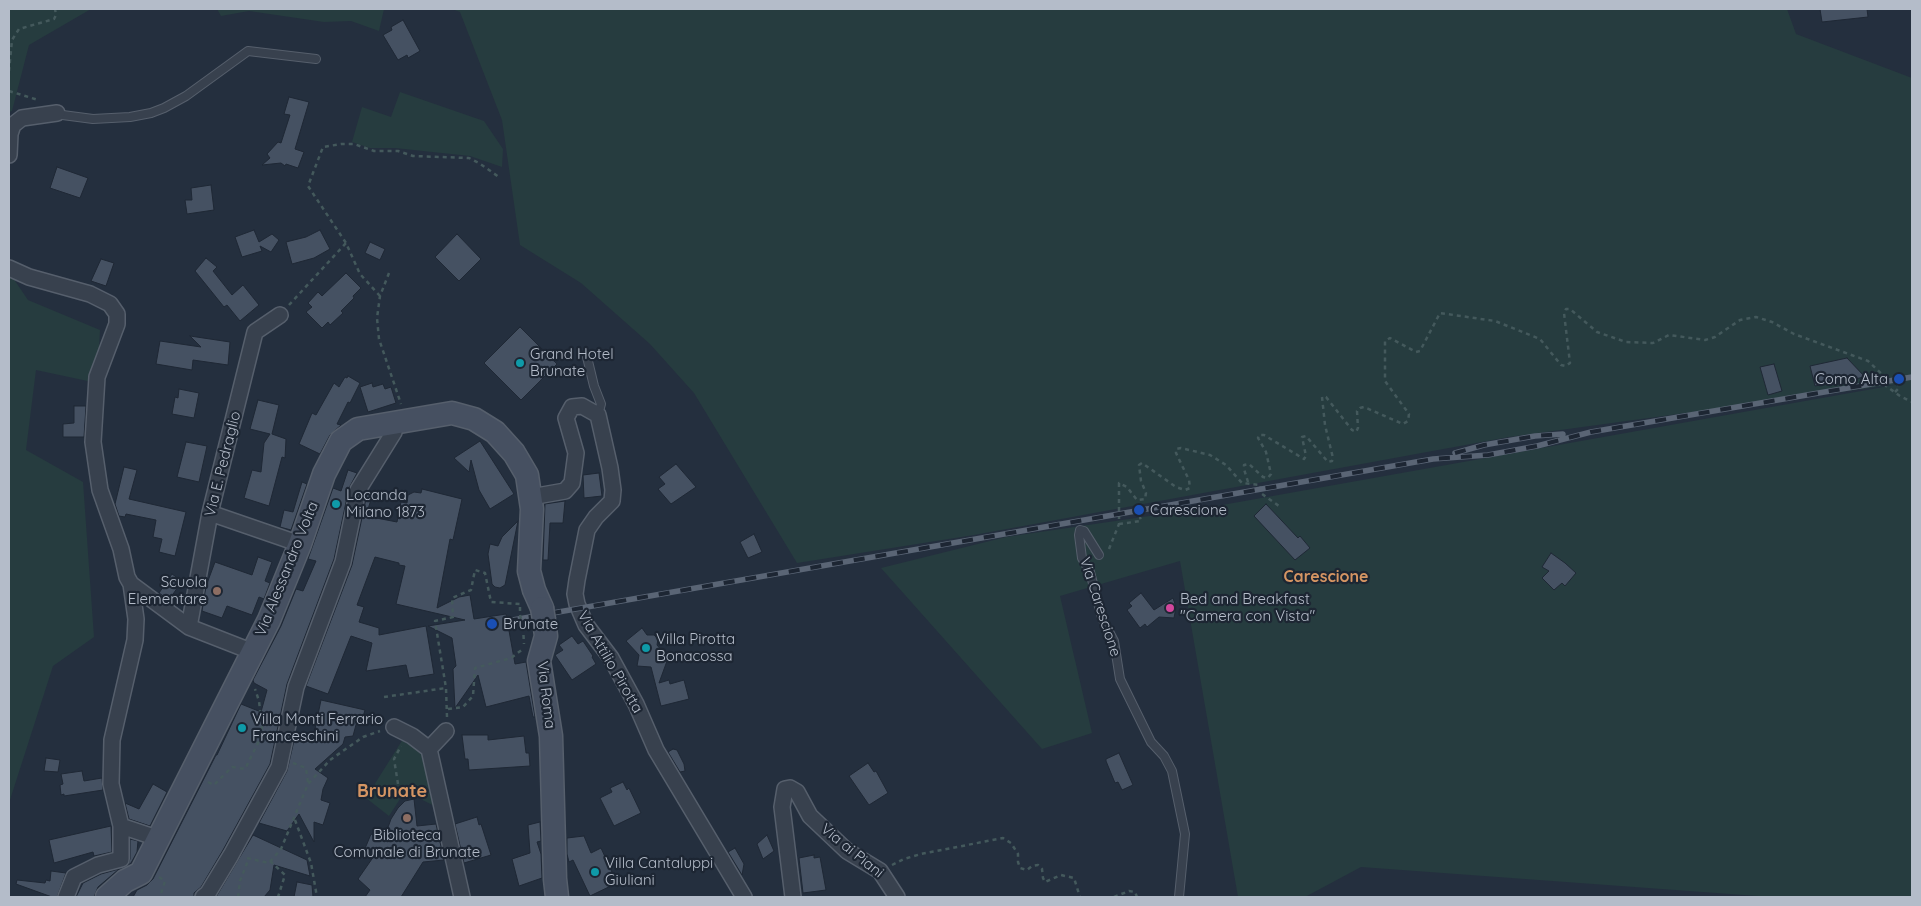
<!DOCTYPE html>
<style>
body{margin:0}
#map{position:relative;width:1921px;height:906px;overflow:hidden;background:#242f3e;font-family:Quicksand,sans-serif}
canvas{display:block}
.frame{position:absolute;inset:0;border:10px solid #b4bcc9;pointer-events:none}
</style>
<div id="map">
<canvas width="1921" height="906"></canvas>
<div class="frame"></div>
</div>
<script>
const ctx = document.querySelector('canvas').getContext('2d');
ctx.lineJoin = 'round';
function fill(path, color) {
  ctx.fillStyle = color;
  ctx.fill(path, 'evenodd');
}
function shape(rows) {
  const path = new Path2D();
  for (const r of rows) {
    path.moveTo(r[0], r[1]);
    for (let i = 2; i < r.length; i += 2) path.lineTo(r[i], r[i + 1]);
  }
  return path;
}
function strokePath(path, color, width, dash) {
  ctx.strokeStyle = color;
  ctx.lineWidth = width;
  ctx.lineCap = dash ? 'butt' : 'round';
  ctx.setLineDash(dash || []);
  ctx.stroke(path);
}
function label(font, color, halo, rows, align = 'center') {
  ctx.font = font + ' Quicksand,sans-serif';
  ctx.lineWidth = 4.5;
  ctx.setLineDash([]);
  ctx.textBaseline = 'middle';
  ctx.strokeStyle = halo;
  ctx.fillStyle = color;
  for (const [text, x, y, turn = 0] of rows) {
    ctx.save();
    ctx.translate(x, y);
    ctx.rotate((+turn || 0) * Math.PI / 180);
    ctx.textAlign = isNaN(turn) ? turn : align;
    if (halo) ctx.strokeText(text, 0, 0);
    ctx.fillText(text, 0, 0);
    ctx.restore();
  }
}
fill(shape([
 [9,9,91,9,29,45,12,111,9,112],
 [217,9,384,9,379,31,351,21,324,22,249,11,221,16],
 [452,9,1787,9,1796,34,1912,78,1912,897,1771,897,1361,867,1305,897,1238,897,1180,561,1060,596,1092,733,1042,749,881,568,1006,537,1211,507,1906,383,1509,437,974,535,797,563,694,393,650,344,581,283,520,245,502,120,460,12],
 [400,92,484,121,503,149,502,167,470,156,395,148,370,148,352,142,362,107,391,117],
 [9,272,28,300,100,330,97,383,36,370,26,450,83,482,94,637,53,666,9,803],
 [403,739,413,745,428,761,440,809,415,796,400,799,389,816,366,798]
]), '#263c3f');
const building = shape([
 [1820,9,1867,9,1868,17,1822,22,1820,9],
 [403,20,420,51,408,58,407,55,398,60,383,35,392,30,391,27,403,20],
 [289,97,309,102,295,149,304,152,298,168,286,164,285,166,281,163,262,165,270,158,267,154,278,142,281,143,290,115,284,114,289,97],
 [57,167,88,178,80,198,50,188,57,167],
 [211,185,214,210,187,214,185,200,192,200,191,188,211,185],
 [254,230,259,242,272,234,279,240,271,252,260,246,262,251,242,257,235,237,254,230],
 [320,230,330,249,314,258,292,264,286,242,306,237,320,230],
 [457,234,481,259,459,281,435,257,457,234],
 [370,242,385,249,380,260,365,253,370,242],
 [206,258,217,267,213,271,232,295,243,285,259,305,240,321,227,305,224,307,195,271,206,258],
 [101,259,114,263,106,286,91,281,101,259],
 [346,273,361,288,353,296,354,298,341,311,343,313,330,325,328,322,322,328,306,312,312,307,308,303,318,292,322,296,346,273],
 [520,327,557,364,521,400,484,363,520,327],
 [190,336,230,342,228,365,193,360,192,370,156,364,160,341,201,347,190,336],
 [1847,358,1865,377,1815,386,1810,366,1847,358],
 [1774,364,1782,391,1768,395,1760,367,1774,364],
 [348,376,360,383,350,403,348,402,337,424,341,425,330,435,320,454,299,444,312,413,316,415,334,383,339,387,345,377,347,378,348,376],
 [372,383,373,387,383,384,385,389,391,387,396,403,368,412,360,387,372,383],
 [179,389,199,393,194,418,172,414,175,397,178,398,179,389],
 [258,400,279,405,272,434,286,439,285,458,282,457,269,506,244,498,252,470,261,472,264,443,270,434,250,429,258,400],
 [74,406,86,406,84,437,63,437,63,424,74,423,74,406],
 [480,441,514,494,490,509,479,490,471,460,469,472,454,458,480,441],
 [186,442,207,446,199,482,177,477,186,442],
 [676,464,696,487,671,504,658,489,665,484,659,477,676,464],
 [124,467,137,470,129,499,186,512,175,556,159,552,162,539,153,537,156,520,126,514,125,517,119,516,115,504,124,467],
 [348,470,357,473,349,488,334,559,287,684,270,764,223,850,201,887,194,893,194,897,133,897,137,890,147,885,153,879,216,755,217,755,241,704,261,712,267,690,254,683,253,680,281,626,296,589,303,591,316,561,308,559,333,488,341,491,348,470],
 [599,473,602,496,584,498,583,475,599,473],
 [302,482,307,484,291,530,280,527,284,510,293,512,302,482],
 [422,489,462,499,453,540,450,539,437,608,459,597,470,595,474,619,506,614,515,664,526,662,535,717,533,717,529,696,486,707,478,675,455,708,453,669,456,666,452,638,428,626,465,620,396,604,405,566,399,565,399,563,375,557,357,605,364,607,359,622,379,628,379,635,426,626,434,674,409,678,406,665,366,671,372,643,351,636,328,694,306,686,352,565,367,494,372,496,366,516,397,522,401,502,407,503,408,495,414,492,421,493,422,489],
 [565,501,563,523,550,523,548,560,543,560,545,504,565,501],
 [1266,504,1298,538,1300,536,1310,548,1295,560,1254,516,1266,504],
 [518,521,505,585,500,588,495,587,492,584,488,554,490,544,498,546,502,537,518,521],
 [754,534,762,552,748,558,740,542,754,534],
 [1551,553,1565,563,1576,573,1565,586,1562,583,1554,590,1542,578,1549,571,1542,567,1551,553],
 [258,557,272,562,265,581,270,583,264,599,259,597,252,615,227,606,222,618,202,611,206,586,215,562,252,575,258,557],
 [172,574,182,581,169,600,159,593,172,574],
 [1141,593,1154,610,1173,598,1176,607,1174,618,1159,617,1147,627,1145,624,1140,628,1127,610,1132,606,1129,603,1141,593],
 [642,628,647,635,654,635,658,639,657,645,662,651,660,654,667,661,659,683,669,680,670,684,684,680,689,699,661,706,651,667,637,666,639,655,626,641,642,628],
 [572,636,578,644,583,641,593,656,592,657,596,664,572,680,555,655,563,650,559,645,572,636],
 [321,700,365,710,362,721,357,721,353,736,345,737,343,744,315,769,328,778,323,789,321,800,330,803,323,825,314,822,314,842,299,814,287,831,259,823,287,771,296,732,313,739,321,700],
 [462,735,488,735,488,740,524,736,526,753,529,753,530,766,469,770,468,759,465,759,462,735],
 [673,749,677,750,684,764,685,771,680,772,668,752,673,749],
 [1119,753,1133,785,1122,790,1118,782,1115,783,1106,761,1106,759,1119,753],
 [46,758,60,760,58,772,44,771,46,758],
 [868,763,874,772,876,771,888,793,869,805,849,776,868,763],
 [82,771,84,781,102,778,103,790,64,796,64,794,61,795,60,785,63,784,61,774,82,771],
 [623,782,627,790,629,788,641,813,614,826,600,798,612,792,610,788,623,782],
 [153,784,167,792,150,826,129,819,125,803,139,809,153,784],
 [414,799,417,826,436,824,444,860,423,862,401,897,365,897,370,890,358,879,374,856,364,851,371,834,383,841,391,819,398,808,405,801,414,799],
 [477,817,479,825,481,824,491,855,464,863,455,824,477,817],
 [540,822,541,841,537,842,541,854,542,878,519,886,512,859,530,853,528,825,540,822],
 [111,826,112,852,94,856,93,852,54,863,49,840,111,826],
 [253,835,307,860,310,876,274,865,270,890,264,897,216,897,253,835],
 [767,835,774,851,763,859,757,844,767,835],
 [584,836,591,853,601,848,617,883,590,896,573,860,569,862,567,854,567,838,584,836],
 [130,839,138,841,137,852,131,863,128,865,130,859,130,839],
 [735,848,744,864,742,875,728,852,735,848],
 [814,855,814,858,820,857,826,890,803,893,799,858,814,855],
 [119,869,98,887,94,897,76,897,83,883,101,874,119,869],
 [51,871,66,873,57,897,52,897,16,884,17,880,45,883,46,880,50,881,51,871],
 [297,882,312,885,313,897,294,897,297,882]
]);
fill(building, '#455162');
strokePath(building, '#1f2835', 1);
const lane = shape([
 [55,114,93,119,130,117,151,113,164,108,186,96,248,51,316,59],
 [587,357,594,386,601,404,598,415],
 [1099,555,1084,531,1080,530,1079,535,1082,558,1090,572,1102,618,1114,641,1120,679,1151,742,1164,756,1172,771,1185,834,1179,897]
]);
const street = shape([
 [9,155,10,134,13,125,22,118,57,113],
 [9,268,29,277,90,294,110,304,117,314,117,324,97,377,93,442,100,490,121,549,127,577,131,584,189,627,253,652],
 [531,497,565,491,572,483,576,453,566,418,572,407,582,406,598,415,610,468,613,490,612,501,596,517,587,530,577,580,575,594,577,604,586,625,611,658,636,704,656,750,744,897],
 [210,513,300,544],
 [189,627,210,513,255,332,280,315],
 [394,727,412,736,429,749,462,897],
 [429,749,446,731],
 [121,826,157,838],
 [66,897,74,877,98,865,121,859,121,826,111,784,112,740,135,640,136,619,131,584],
 [203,897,208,893,231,855,279,767,296,687,343,562,358,490,394,432,395,422],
 [793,897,782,807,785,789,790,788,797,792,810,816,847,851,880,871,897,897]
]);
const secondary = shape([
 [544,620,546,636,539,661,551,736,555,879,557,897],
 [107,897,125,881,141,873,269,620,300,544,324,474,341,441,358,429,452,413,474,419,495,432,514,453,527,475,532,509,529,571,534,590,542,608]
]);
strokePath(lane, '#565f6c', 10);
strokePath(street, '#565f6c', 18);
strokePath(secondary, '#565f6c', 25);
strokePath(shape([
 [9,71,12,40,19,29,54,19,56,15,55,9],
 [9,91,38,100],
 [389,273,380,296,377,318,379,339,401,404],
 [380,296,360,274,346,243,308,186,323,147,341,144,354,144,374,151,398,151,413,156,469,158,479,163,499,177],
 [289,305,346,243],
 [1895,392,1899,388,1898,385],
 [1248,482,1244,469,1244,465,1249,464,1263,477,1268,478,1271,474,1266,452,1258,438,1259,435,1264,435,1304,459,1306,456,1302,437,1306,436,1328,462,1332,461,1333,458,1325,425,1322,397,1326,397,1352,430,1356,432,1358,428,1357,411,1360,408,1364,407,1403,424,1408,421,1409,414,1385,381,1385,341,1390,338,1416,352,1420,351,1440,313,1495,321,1540,339,1561,365,1566,366,1570,363,1564,313,1566,309,1570,309,1597,332,1626,342,1653,343,1669,335,1705,340,1715,337,1740,320,1756,317,1772,322,1794,334,1868,361,1885,377,1886,386,1900,396,1912,402],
 [1119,524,1141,521,1140,517],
 [1109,549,1119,524,1119,483,1127,487,1137,500,1145,499,1146,493,1141,481,1139,465,1142,463,1176,487,1185,490,1190,488,1189,480,1176,453,1176,449,1181,448,1210,455,1226,465,1242,483,1260,485,1262,494,1279,506],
 [520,607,520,615],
 [523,627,524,644],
 [384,697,446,688],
 [448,709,463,707,473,696,475,668,511,658,523,649],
 [447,717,446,688,435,621,453,617,452,598,471,590,475,570,485,573,491,602,520,604],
 [293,763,306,768,308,783],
 [208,782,214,785,232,767,245,769,259,741,262,727,259,701,255,689],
 [398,784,394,759,401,746],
 [295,820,311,863,317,897],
 [247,858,269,863,281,849,308,784,330,760,363,737,380,731],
 [270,861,285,875,278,897],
 [892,865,904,859,921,854,1003,838,1011,843,1018,854,1018,862,1020,868,1027,870,1032,866,1038,865,1042,869,1043,878,1045,882,1061,875,1074,878,1080,897],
 [159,877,165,881,160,897],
 [238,897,240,881,249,858],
 [1114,897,1129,891,1135,892,1137,897]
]), '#44595c', 2.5, [4, 4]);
strokePath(lane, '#38414e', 8);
strokePath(street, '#38414e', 15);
strokePath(secondary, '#465061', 22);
const rail = shape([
 [1455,453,1484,445,1535,436,1563,434],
 [507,621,1433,459,1488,455,1537,446,1591,432,1912,377]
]);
strokePath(rail, '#5a6575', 5.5);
strokePath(rail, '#1d2633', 4, [11]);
const secondaryBridge = shape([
 [542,608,544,620]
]);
strokePath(secondaryBridge, '#565f6c', 25, []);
strokePath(shape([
 [520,615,523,627]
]), '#44595c', 2.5, [4, 4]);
strokePath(secondaryBridge, '#465061', 22);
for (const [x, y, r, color] of [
 [520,363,5,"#0f9aa8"],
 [1899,379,6,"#1a4fb4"],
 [336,504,5,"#0f9aa8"],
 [1139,510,6,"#1a4fb4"],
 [217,591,5,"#8d6e63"],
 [1170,608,5,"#d1479c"],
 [492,624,6,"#1a4fb4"],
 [646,648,5,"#0f9aa8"],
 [242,728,5,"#0f9aa8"],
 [407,818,5,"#8d6e63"],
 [595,872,5,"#0f9aa8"]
]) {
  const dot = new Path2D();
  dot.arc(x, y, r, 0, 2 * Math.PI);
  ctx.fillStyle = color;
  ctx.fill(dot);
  strokePath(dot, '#1d2633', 2);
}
label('15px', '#b4bcc9', '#1d2633', [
 ["Grand Hotel",530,354],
 ["Brunate",530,371],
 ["Como Alta",1888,379,"right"],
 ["Locanda",346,495],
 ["Milano 1873",346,512],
 ["Carescione",1150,510],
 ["Scuola",207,582,"right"],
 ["Elementare",207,599,"right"],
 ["Bed and Breakfast",1180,599],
 ["\"Camera con Vista\"",1180,616],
 ["Brunate",503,624],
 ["Villa Pirotta",656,639],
 ["Bonacossa",656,656],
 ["Villa Monti Ferrario",252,719],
 ["Franceschini",252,736],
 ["Biblioteca",407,835,"center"],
 ["Comunale di Brunate",407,852,"center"],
 ["Villa Cantaluppi",605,863],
 ["Giuliani",605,880]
], 'left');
label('15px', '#b4bcc9', '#1d2633', [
 ["Via E. Pedraglio",223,464,-76],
 ["Via Alessandro Volta",287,569,-68],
 ["Via Carescione",1100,607,72],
 ["Via Attilio Pirotta",610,662,60],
 ["Via Roma",546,695,83],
 ["Via ai Piani",852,851,39]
]);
label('bold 16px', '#d59563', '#1d2633', [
 ["Carescione",1326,577]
]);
label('bold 18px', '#d59563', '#1d2633', [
 ["Brunate",392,792]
]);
</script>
